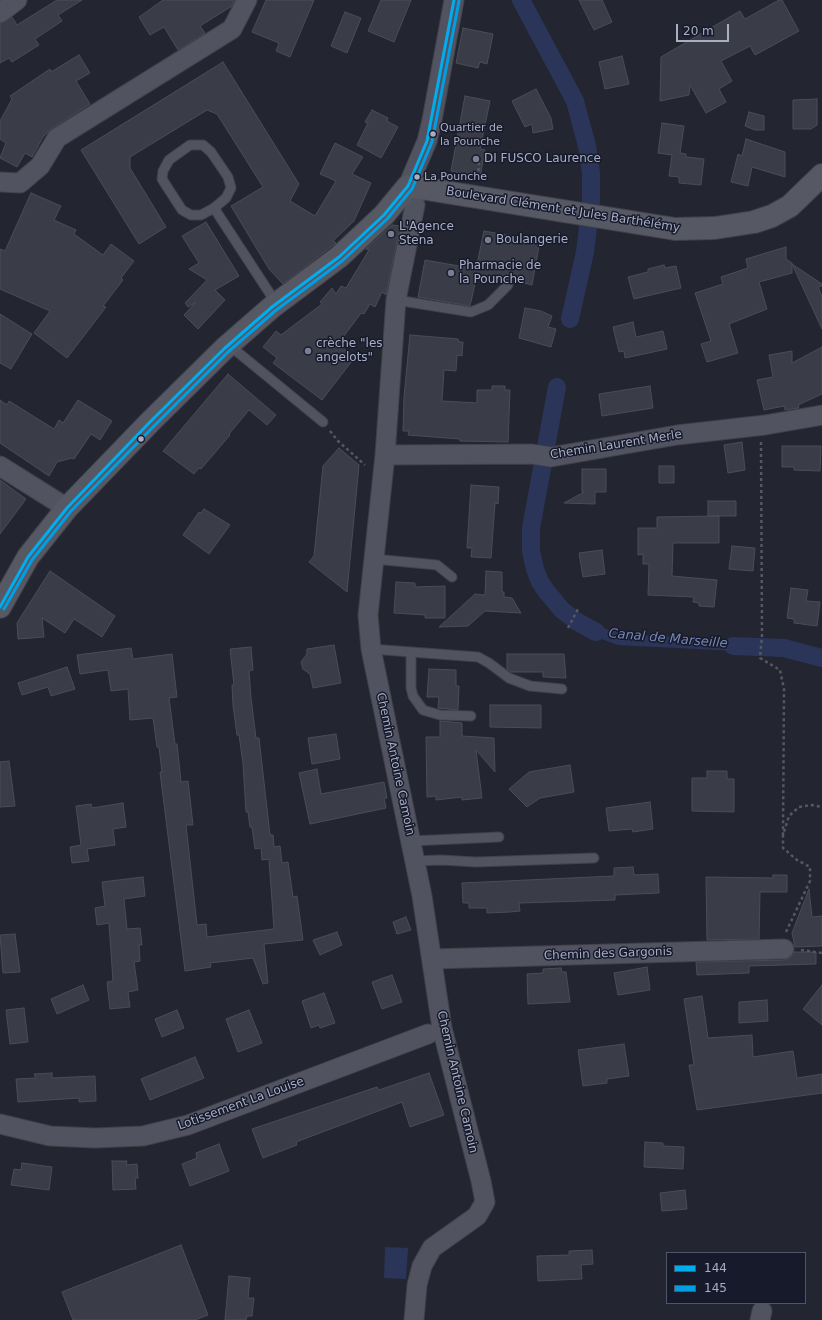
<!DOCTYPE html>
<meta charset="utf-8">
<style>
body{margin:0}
#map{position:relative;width:822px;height:1320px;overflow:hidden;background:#232630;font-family:"DejaVu Sans",sans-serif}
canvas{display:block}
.legend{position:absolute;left:666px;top:1252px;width:140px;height:52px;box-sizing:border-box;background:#161a2b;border:1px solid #515569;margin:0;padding:5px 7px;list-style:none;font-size:12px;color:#a9aec5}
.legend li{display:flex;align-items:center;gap:8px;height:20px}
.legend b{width:20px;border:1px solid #515569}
.scale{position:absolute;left:676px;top:24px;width:53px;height:18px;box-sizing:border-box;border:2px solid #a9aec5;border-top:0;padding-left:5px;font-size:12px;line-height:14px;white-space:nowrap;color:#a9aec5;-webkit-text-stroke:3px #161a2b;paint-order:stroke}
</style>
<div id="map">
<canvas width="822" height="1320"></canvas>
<ul class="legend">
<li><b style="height:5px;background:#00adee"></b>144</li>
<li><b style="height:5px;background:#009fe3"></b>145</li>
</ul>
<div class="scale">20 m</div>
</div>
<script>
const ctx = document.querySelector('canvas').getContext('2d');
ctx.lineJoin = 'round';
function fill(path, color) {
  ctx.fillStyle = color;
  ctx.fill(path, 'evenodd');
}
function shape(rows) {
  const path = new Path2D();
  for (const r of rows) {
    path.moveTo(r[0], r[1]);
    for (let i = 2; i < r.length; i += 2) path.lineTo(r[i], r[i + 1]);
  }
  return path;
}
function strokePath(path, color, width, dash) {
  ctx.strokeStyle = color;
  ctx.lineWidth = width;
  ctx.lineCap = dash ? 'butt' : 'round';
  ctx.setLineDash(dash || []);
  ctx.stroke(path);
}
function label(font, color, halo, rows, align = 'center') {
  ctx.font = font + ' "DejaVu Sans",sans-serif';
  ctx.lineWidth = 3;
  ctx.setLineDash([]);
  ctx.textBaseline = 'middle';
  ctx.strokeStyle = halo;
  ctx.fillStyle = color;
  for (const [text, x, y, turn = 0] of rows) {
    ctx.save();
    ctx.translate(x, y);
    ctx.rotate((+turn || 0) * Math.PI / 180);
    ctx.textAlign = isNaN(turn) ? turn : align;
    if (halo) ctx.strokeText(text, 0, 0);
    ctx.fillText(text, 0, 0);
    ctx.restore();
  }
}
fill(shape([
 [579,615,592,623,609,630,638,635,758,641,756,652,618,645,582,632,573,625],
 [385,1247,408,1248,406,1279,384,1278]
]), '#2b3559');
strokePath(shape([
 [521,0,575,101,587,146,591,173,591,202,585,252,570,319],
 [557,387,531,528,531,551,535,569,540,582,547,592,562,610,576,621,596,632],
 [733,646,784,648,822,658]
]), '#2b3559', 18);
const building = shape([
 [57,0,82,0,58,15,62,21,35,39,39,45,12,62,9,58,0,63,0,24,12,17,17,25,57,0],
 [163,0,235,0,232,6,200,26,205,33,178,50,164,27,150,35,139,17,163,0],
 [266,0,314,0,290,57,276,51,279,43,252,32,266,0],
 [381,0,411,0,394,42,368,31,381,0],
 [579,0,602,0,612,22,594,30,579,0],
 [779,0,782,0,799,31,755,55,750,46,721,61,732,81,719,89,726,102,706,113,690,85,689,95,660,101,661,57,740,11,745,19,779,0],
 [345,12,361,18,347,53,331,46,345,12],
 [463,28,493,34,487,64,480,62,478,68,456,63,463,28],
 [79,55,90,73,76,81,90,104,51,129,43,137,32,157,25,153,17,167,0,158,6,143,0,139,0,121,12,99,10,96,50,69,51,72,79,55],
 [622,56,629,84,605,89,599,62,622,56],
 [223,62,299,184,290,201,315,216,336,181,320,174,335,143,363,157,352,174,371,183,354,221,333,241,336,243,283,284,269,269,231,206,263,187,217,114,207,110,130,157,130,168,166,227,139,244,81,150,223,62],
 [536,89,551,118,553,129,533,133,532,124,525,127,512,101,536,89],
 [465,96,490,101,480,149,485,150,480,177,451,171,465,96],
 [817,99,817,125,811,129,793,129,793,100,817,99],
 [372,110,388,118,387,121,398,127,381,158,357,145,368,123,365,122,372,110],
 [749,112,764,116,764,130,755,130,745,126,749,112],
 [662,123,684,126,680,153,686,154,686,157,704,159,701,185,679,183,679,177,669,176,672,155,658,153,662,123],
 [746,139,785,152,785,177,752,167,748,186,731,182,738,154,742,156,746,139],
 [31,193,61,206,54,220,76,230,74,234,103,255,111,244,134,261,121,278,123,280,103,306,106,307,67,358,34,333,50,311,0,289,0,249,5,251,31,193],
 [206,222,239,276,215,290,225,300,198,329,184,315,196,302,188,307,185,303,207,280,189,269,199,263,182,236,206,222],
 [392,225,400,226,386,295,382,292,375,307,370,304,364,314,361,313,338,344,355,357,322,400,273,363,277,358,263,347,276,331,281,335,322,304,320,302,332,288,336,294,341,286,346,288,369,250,366,249,392,225],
 [484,231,540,241,532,285,509,279,505,280,477,275,470,306,418,297,425,260,476,269,484,231],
 [786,247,786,259,792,263,792,273,759,282,767,309,729,324,738,353,707,362,701,344,711,341,695,293,723,284,721,277,748,268,746,259,786,247],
 [792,264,822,284,822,286,818,287,822,296,822,329,792,264],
 [664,265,665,268,676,266,681,288,634,299,628,277,648,272,648,269,664,265],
 [525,308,541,311,552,316,548,327,556,329,551,347,519,338,525,308],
 [0,314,32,334,11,369,0,363,0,314],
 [633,322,636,337,663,331,667,349,625,358,624,351,619,352,613,327,633,322],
 [410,335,458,339,459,342,463,342,462,356,457,355,456,371,444,370,442,401,477,403,477,390,492,390,492,386,505,386,505,390,510,390,508,442,460,441,460,439,408,435,409,431,403,431,404,397,410,335],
 [822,347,822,394,798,405,799,408,785,410,784,406,764,410,757,380,773,377,769,355,792,351,792,363,822,347],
 [228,374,276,415,267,425,249,410,229,434,230,435,201,469,199,468,194,474,163,451,228,374],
 [650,386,653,408,602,416,599,394,650,386],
 [0,400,7,405,9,401,54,429,59,420,63,423,78,400,112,421,100,440,91,434,74,459,72,458,57,462,49,476,0,443,0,400],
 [742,442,745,470,728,473,724,445,742,442],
 [782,446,821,446,820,471,794,470,794,467,782,467,782,446],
 [339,448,359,465,347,592,309,562,314,556,323,466,339,448],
 [659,466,674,466,674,483,659,483,659,466],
 [582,469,606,469,606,492,595,492,595,504,564,503,584,492,582,492,582,469],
 [0,480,26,499,0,534,0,480],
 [471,485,499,487,498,504,495,503,491,558,471,557,472,548,467,548,471,485],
 [708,501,736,501,736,516,708,516,708,501],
 [204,509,230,525,209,554,183,535,199,512,201,513,204,509],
 [719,516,719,543,673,543,672,576,717,580,714,607,699,606,699,603,693,602,694,597,648,595,649,564,643,564,643,554,638,555,638,528,657,528,657,517,719,516],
 [732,546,755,548,753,571,729,569,732,546],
 [602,550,605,574,583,577,579,553,602,550],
 [50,571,115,616,102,637,74,619,65,633,42,618,44,637,18,639,17,623,50,571],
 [486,571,502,572,502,592,504,592,504,597,512,598,521,613,485,611,468,626,439,627,475,594,485,595,486,571],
 [396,582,415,583,415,587,445,586,445,618,425,618,425,615,394,613,396,582],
 [791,588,808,590,806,601,820,602,817,626,794,623,794,619,787,618,791,588],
 [334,645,341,683,313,688,310,674,303,669,301,662,307,654,307,649,334,645],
 [251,647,253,670,249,671,251,698,256,738,259,738,270,835,273,835,274,847,280,846,282,863,288,862,293,897,297,896,303,940,264,944,268,983,263,984,253,958,210,963,211,967,185,971,160,772,162,772,159,747,157,747,153,718,130,720,128,689,111,691,108,670,80,674,77,655,131,648,133,659,172,654,177,697,169,698,175,744,177,744,181,782,188,781,193,825,186,825,197,925,206,924,207,937,274,929,269,859,262,860,261,848,255,849,252,827,250,827,248,812,246,812,243,763,239,735,237,735,233,705,232,685,234,685,230,649,251,647],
 [507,654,564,654,566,678,543,677,543,672,511,672,507,669,507,654],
 [67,667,75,689,51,696,48,687,22,695,18,683,67,667],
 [429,669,456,670,456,686,459,686,458,710,438,708,439,697,427,697,429,669],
 [490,705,541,705,541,728,490,727,490,705],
 [440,721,462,723,462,736,494,738,495,772,476,750,482,798,462,800,462,797,436,800,436,796,427,797,426,737,440,737,440,721],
 [336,734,340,759,312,764,308,738,336,734],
 [9,761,15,806,0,807,0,762,9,761],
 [570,765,574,792,540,798,527,807,509,789,529,772,570,765],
 [317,769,321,794,384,782,387,798,384,798,386,808,310,824,299,773,317,769],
 [707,771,727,771,727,779,734,779,734,812,692,811,692,778,707,778,707,771],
 [650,802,653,829,633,832,632,829,609,831,606,808,650,802],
 [123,803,126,827,113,829,115,845,87,849,89,861,72,863,70,847,81,845,76,806,91,804,92,808,123,803],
 [633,867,634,875,658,874,659,893,615,895,615,900,519,903,520,911,510,912,487,913,487,908,469,908,469,903,463,903,462,883,614,876,614,868,633,867],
 [773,875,787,875,787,892,760,892,759,939,707,940,706,877,773,878,773,875],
 [143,877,145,896,124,899,127,929,140,928,142,945,139,945,140,961,134,962,138,990,128,992,130,1007,110,1009,107,982,113,981,109,923,97,925,95,908,105,906,102,882,143,877],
 [809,889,812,917,822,916,822,946,795,947,792,933,809,889],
 [406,917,411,930,397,934,393,922,406,917],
 [337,932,342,945,320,955,313,940,337,932],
 [15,934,20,972,3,973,0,935,15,934],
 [794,952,816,952,816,964,749,966,749,973,697,975,696,962,784,960,790,958,794,952],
 [647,967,650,990,618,995,614,973,647,967],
 [561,968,562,972,566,972,570,1002,528,1004,527,974,543,973,543,969,561,968],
 [392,975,402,1002,382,1009,372,982,392,975],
 [83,985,89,1000,57,1014,51,999,83,985],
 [822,985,822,1025,803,1009,822,985],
 [324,993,335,1023,320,1028,319,1025,311,1028,302,1001,324,993],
 [702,996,708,1038,752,1035,753,1057,793,1051,797,1078,822,1074,822,1093,697,1110,689,1065,694,1065,684,999,702,996],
 [767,1000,768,1021,739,1023,739,1002,767,1000],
 [24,1008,28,1042,10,1044,6,1010,24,1008],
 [177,1010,184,1028,162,1037,155,1019,177,1010],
 [249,1010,262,1043,238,1052,226,1019,249,1010],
 [624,1044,629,1076,607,1079,607,1083,583,1086,578,1050,624,1044],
 [195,1057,204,1078,150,1100,141,1079,195,1057],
 [52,1073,52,1078,95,1076,96,1101,79,1102,79,1098,18,1102,16,1079,36,1078,34,1074,52,1073],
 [429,1073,444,1115,410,1127,402,1102,296,1142,297,1145,263,1158,252,1129,377,1087,379,1090,429,1073],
 [645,1142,663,1143,663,1146,684,1147,683,1169,644,1167,645,1142],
 [219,1144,229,1171,190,1186,182,1164,197,1158,196,1153,219,1144],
 [112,1161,127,1161,126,1165,137,1164,138,1178,135,1178,136,1189,113,1190,112,1161],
 [22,1163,52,1167,49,1190,11,1185,14,1169,21,1170,22,1163],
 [685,1190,687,1209,662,1211,660,1193,685,1190],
 [181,1245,208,1315,195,1320,73,1320,62,1292,181,1245],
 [592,1250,593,1264,581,1265,582,1279,538,1281,537,1256,569,1255,569,1251,592,1250],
 [229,1276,250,1278,248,1298,254,1298,252,1316,247,1316,246,1320,225,1320,229,1276]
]);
fill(building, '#3a3d47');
strokePath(building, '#4a4d58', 1);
const lane = shape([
 [214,208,201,215,191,215,182,210,162,179,163,171,169,160,190,145,203,145,211,152,228,177,231,188,226,198,214,208,276,303],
 [396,300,471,312,488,305,508,285],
 [229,345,323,422],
 [374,559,437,565,452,577],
 [371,649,478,657,489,663,509,678,530,686,562,689],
 [411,652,411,688,413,696,423,710,440,715,471,716],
 [411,841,499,837],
 [415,861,441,860,476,862,594,858]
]);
const street = shape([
 [0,13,17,0],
 [0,182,20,183,40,166,57,138,232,29,247,0],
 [385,455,532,454,551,457,677,435,765,425,822,415],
 [0,466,67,508],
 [432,959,784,949],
 [0,1124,50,1136,95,1138,143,1136,188,1125,428,1034],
 [414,1320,417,1285,422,1266,432,1248,477,1216,485,1202,481,1181,442,1028,422,896,371,649,368,615,385,455,396,300,415,205,408,186,427,141,432,120,454,0],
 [760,1320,762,1311]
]);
const secondary = shape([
 [0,607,28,557,67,508,150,422,225,348,272,307,339,257,384,215,408,186,675,229,715,228,754,222,772,216,790,206,822,175]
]);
strokePath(lane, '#3f414a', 11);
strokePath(street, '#3f414a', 21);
strokePath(secondary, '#3f414a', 24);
strokePath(shape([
 [478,177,479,163],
 [330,431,338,441,365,465],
 [761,442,762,635,760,658,780,670,784,689,783,835],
 [568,628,578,609],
 [786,932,810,881,810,867,797,860,783,848,783,835,789,816,799,807,812,805,822,807],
 [801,950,822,953]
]), '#545862', 2.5, [3, 3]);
strokePath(lane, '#515460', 9);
strokePath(street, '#515460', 19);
strokePath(secondary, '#565864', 22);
strokePath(shape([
 [0,607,28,557,67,508,150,422,225,348,272,307,339,257,384,215,408,186,427,141,454,0]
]), '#00adee', 3);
strokePath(shape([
 [4,609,32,560,71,511,154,426,228,352,275,311,342,261,387,219,412,189,432,142,459,1]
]), '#009fe3', 3);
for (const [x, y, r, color] of [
 [433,134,3.5,"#a9aec5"],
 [476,159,4,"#7a7e91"],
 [417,177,3.5,"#a9aec5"],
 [391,234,4,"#7a7e91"],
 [488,240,4,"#7a7e91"],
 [451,273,4,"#7a7e91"],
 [308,351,4,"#7a7e91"],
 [141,439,3.5,"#a9aec5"]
]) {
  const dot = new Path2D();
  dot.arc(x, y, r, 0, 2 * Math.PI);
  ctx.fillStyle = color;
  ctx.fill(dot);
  strokePath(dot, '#161a2b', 1.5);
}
label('11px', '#a9aec5', '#161a2b', [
 ["Quartier de",440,128],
 ["la Pounche",440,142],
 ["La Pounche",424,177]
], 'left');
label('12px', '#a9aec5', '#161a2b', [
 ["DI FUSCO Laurence",484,159],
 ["L'Agence",399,227],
 ["Stena",399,241],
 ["Boulangerie",496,240],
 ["Pharmacie de",459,266],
 ["la Pounche",459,280],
 ["crèche \"les",316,344],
 ["angelots\"",316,358]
], 'left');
label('12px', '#a9aec5', '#161a2b', [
 ["Boulevard Clément et Jules Barthélémy",563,210,9],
 ["Chemin Laurent Merle",616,445,-9],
 ["Chemin Antoine Camoin",395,764,78],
 ["Chemin des Gargonis",608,954,-2],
 ["Chemin Antoine Camoin",457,1082,77],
 ["Lotissement La Louise",241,1104,-20]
]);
label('italic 13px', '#7785b4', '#161a2b', [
 ["Canal de Marseille",668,639,5]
]);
</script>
